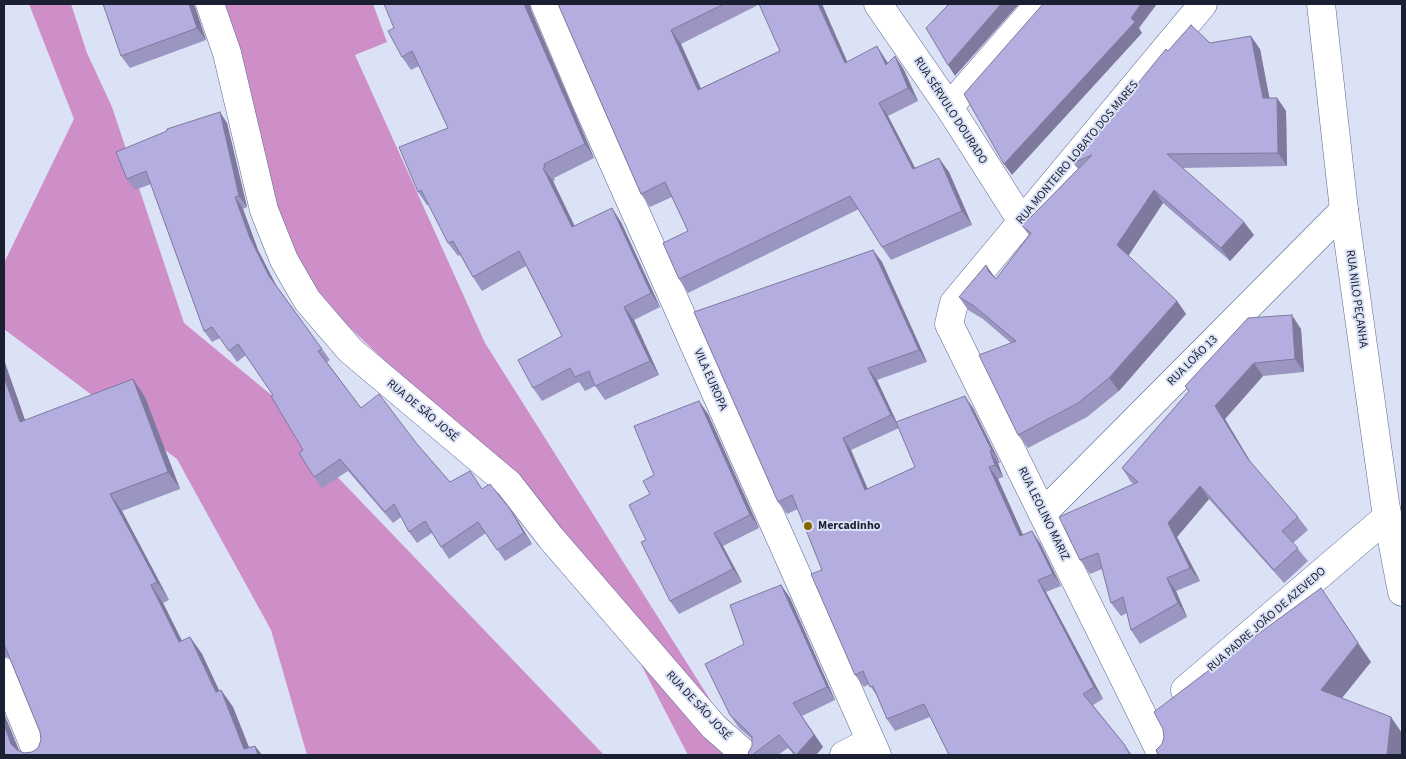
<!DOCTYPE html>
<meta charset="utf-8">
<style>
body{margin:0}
#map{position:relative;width:1406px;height:759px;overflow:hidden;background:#dbe2f6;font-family:"Source Sans 3",sans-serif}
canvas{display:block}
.frame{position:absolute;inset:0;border:5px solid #1a1f31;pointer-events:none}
</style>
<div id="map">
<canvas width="1406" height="759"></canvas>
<div class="frame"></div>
</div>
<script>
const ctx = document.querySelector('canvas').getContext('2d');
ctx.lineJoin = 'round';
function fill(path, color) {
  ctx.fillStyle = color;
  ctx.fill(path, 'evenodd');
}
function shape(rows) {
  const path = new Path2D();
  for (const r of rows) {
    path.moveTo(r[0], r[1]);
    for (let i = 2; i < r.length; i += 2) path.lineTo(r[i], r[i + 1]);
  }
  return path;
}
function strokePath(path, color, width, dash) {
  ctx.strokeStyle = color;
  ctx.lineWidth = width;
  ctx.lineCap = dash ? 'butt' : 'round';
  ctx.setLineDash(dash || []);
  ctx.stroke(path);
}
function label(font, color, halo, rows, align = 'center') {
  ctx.font = font + ' "Source Sans 3",sans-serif';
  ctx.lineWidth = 4;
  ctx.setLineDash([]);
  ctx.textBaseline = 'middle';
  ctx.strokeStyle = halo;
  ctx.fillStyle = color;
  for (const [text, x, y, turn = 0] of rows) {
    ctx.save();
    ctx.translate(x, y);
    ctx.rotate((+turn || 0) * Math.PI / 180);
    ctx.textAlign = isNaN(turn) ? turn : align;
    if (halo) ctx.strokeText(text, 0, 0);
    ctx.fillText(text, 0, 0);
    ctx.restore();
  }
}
fill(shape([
 [29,4,71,4,87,53,112,107,184,323,275,398,278,408,326,465,604,755,307,755,271,630,177,459,4,329,4,263,74,119],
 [213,4,373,4,387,42,355,55,485,343,745,755,688,755,619,622,400,375,310,290,269,204]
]), '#ce8ec7');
const minor = shape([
 [210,4,227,53,264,210,284,260,307,300,350,350,509,484,551,538,714,727,746,755],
 [545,4,585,99,877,755],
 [878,4,949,107,1021,220],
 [949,107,1039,4],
 [1043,513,1344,210],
 [4,672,38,755],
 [1185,690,1387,517],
 [844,755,871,741],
 [1162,755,949,324,954,303,1203,4]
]);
const major = shape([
 [1321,4,1344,210,1385,503,1402,592]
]);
strokePath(minor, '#586591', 29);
strokePath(major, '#586591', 29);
strokePath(minor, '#fff', 28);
strokePath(major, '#fff', 28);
fill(shape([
 [194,4,206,40,130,68,121,56],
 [558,4,822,4,847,62,886,60,888,63,895,56,904,70,918,101,888,116,915,168,949,172,972,225,891,260,882,247,859,209,688,293,679,279,688,231,672,197,650,207,641,194],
 [760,4,780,51,701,88,681,44],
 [531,10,594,158,554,178,555,180,553,181,574,226,621,222,660,307,634,320,659,375,605,400,595,386,585,391,579,382,542,401,533,388,562,336,526,266,482,291,473,277,460,255,458,256,448,243,429,205,427,205,418,192,448,128,419,66,411,70,402,57,394,28],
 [1210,43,1260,49,1269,98,1277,98,1286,111,1287,166,1182,168,1254,235,1230,261,1163,203,1128,256,1177,301,1186,314,1119,391,1087,417,1028,448,1018,435,1011,343,983,319,968,310,959,297,986,265,996,279,1029,235,1022,226,1078,169,1073,163,1168,51],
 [227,123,247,207,243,209,258,250,276,285,330,360,327,362,361,408,417,444,450,482,483,489,510,509,518,521,532,544,505,561,486,533,449,559,432,533,417,543,409,532,401,517,393,523,348,471,322,488,314,477,303,450,273,395,246,355,237,362,220,338,212,342,204,331,151,184,135,190,127,179],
 [873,250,882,262,927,362,877,380,897,423,973,408,1000,463,998,463,1003,477,998,479,1023,535,1040,543,1061,586,1046,592,1103,699,1093,705,1124,744,1132,755,949,755,930,717,895,731,887,719,877,696,869,684,864,687,855,675,822,570,798,509,787,514,778,502],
 [899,428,915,467,868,489,851,450],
 [1301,329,1304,372,1263,376,1225,419,1252,464,1298,517,1308,530,1293,543,1308,561,1284,583,1209,499,1177,537,1200,581,1176,591,1187,617,1140,644,1131,630,1127,613,1121,616,1111,603,1102,569,1090,574,1080,560,1134,484,1131,482,1122,468,1189,391,1185,386],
 [4,360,25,420,145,397,180,489,122,511,169,600,163,603,182,641,190,637,202,654,219,691,221,690,233,707,249,747,255,746,262,755,4,755,20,751,24,753,32,752,38,748,41,740,40,732,10,658,7,657,4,657],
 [708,414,759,528,723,546,742,582,679,614,670,601,646,540,650,494,654,475],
 [781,585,790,598,835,700,802,716,823,747,816,755,794,755,788,748,778,755,750,755,752,746,752,739,739,728,730,715,744,644]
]), '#9b95c1');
fill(shape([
 [189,4,194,4,206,40,197,28],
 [524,4,530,4,531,10,594,158,585,144],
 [818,4,822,4,854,77,845,63],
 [1001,4,1019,4,955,76,948,65],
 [1141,4,1157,4,1139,28,1142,33,1012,175,1004,164,1131,18],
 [671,30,681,44,707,103,698,90],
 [1251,36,1260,49,1272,111,1263,98],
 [877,46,886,60,896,79,886,65],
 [895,56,904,70,918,101,908,88],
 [1277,98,1286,111,1287,166,1278,153],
 [879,103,888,116,923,183,913,169],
 [220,112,227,123,247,207,239,196],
 [939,158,949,172,972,225,962,211],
 [543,168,553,181,582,241,572,227],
 [1154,190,1163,203,1127,258,1117,245],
 [235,197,243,209,258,250,277,287,269,276,250,238],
 [612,208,621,222,660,307,651,293],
 [1244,222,1254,235,1230,261,1221,248],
 [873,250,882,262,927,362,919,350],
 [986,265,995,278,989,272],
 [1177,301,1186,314,1119,391,1109,378],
 [624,307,634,320,659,375,650,361],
 [1292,315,1301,329,1304,372,1295,359],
 [4,360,32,440,20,422,4,377],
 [1254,363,1263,376,1225,419,1257,473,1248,459,1215,406],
 [868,368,877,380,899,427,891,415],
 [133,379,145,397,180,489,168,472],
 [965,396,973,408,1000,463,992,451],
 [699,401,708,414,759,528,750,515],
 [843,438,851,450,873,502,865,490],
 [990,451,998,463,1003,477,995,465],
 [989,467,998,479,1029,548,1020,536],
 [1200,486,1209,499,1177,537,1200,581,1190,568,1168,523],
 [110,494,122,511,169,600,157,582],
 [510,509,518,521,532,544,524,533],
 [1032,531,1040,543,1061,586,1053,574],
 [714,533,723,546,742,582,733,569],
 [1167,578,1176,591,1187,617,1178,603],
 [1038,580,1046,592,1103,699,1094,687],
 [151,585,163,603,191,659,179,642],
 [781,585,790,598,835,700,827,687],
 [1321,588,1371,662,1334,708,1321,690],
 [190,637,202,654,228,709,216,692],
 [221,690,233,707,252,755,244,749],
 [793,703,823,747,816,755,796,755],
 [4,713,21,755,11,744,4,725],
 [1391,717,1402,733,1402,755,1387,755],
 [255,746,262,755,258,755]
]), '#7e799d');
const building = shape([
 [103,4,189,4,197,28,121,56,103,4],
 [384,4,524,4,585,144,544,164,545,167,543,168,572,227,612,208,651,293,624,307,650,361,595,386,589,371,575,377,570,368,533,388,518,360,562,336,519,251,473,277,453,241,448,243,421,190,418,192,399,147,448,128,412,51,402,57,388,31,394,28,384,4],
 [558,4,724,4,671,30,698,90,780,51,759,4,818,4,845,63,877,46,886,65,895,56,908,88,879,103,913,169,939,158,962,211,882,247,850,196,679,279,663,243,688,231,665,182,641,194,558,4],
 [949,4,1001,4,948,65,926,28,949,4],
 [1043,4,1141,4,1131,18,1135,22,1004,164,964,94,1043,4],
 [1191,25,1210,43,1251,36,1263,98,1277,98,1278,153,1167,154,1244,222,1221,248,1154,190,1117,245,1177,301,1109,378,1078,403,1018,435,979,355,1016,341,974,306,959,297,986,265,989,272,996,279,1031,233,1022,226,1092,155,1073,163,1166,49,1168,51,1191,25],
 [220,112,239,196,235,197,250,238,269,276,322,349,318,351,361,408,379,394,417,444,450,482,470,471,482,489,490,484,510,509,524,533,497,550,478,522,441,547,425,521,409,532,394,504,385,512,340,459,314,477,299,453,303,450,271,396,273,395,238,344,229,351,212,327,204,331,146,171,127,179,116,152,167,131,167,129,220,112],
 [873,250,919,350,868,368,891,415,843,438,865,490,915,467,896,422,965,396,992,451,990,451,995,465,989,467,1020,536,1032,531,1053,574,1038,580,1094,687,1083,694,1124,744,1130,755,949,755,924,704,887,719,873,686,870,687,863,671,855,675,811,574,822,570,792,495,778,502,694,312,873,250],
 [1292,315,1295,359,1254,363,1215,406,1248,459,1298,517,1282,531,1298,548,1274,570,1200,486,1168,523,1190,568,1167,578,1178,603,1131,630,1123,597,1111,603,1098,553,1080,560,1059,517,1138,482,1122,468,1189,391,1185,386,1248,318,1292,315],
 [4,377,20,422,133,379,168,472,110,494,157,582,151,585,179,642,190,637,216,692,221,690,244,749,255,746,258,755,4,755,4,725,11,744,17,750,24,753,32,752,38,748,41,740,40,732,6,649,4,645,4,377],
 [699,401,750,515,714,533,733,569,670,601,641,542,646,540,629,505,650,494,643,481,654,475,634,426,699,401],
 [781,585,827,687,793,703,814,735,796,755,779,735,752,755,750,755,748,753,752,746,752,737,747,731,730,715,705,664,744,644,730,605,781,585],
 [1321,588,1358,643,1321,690,1391,717,1387,755,1158,755,1156,750,1162,744,1164,737,1163,729,1154,712,1217,664,1321,588]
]);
fill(building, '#b4ade0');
strokePath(building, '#7e799d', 1);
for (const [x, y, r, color] of [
 [808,526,5,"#836801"]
]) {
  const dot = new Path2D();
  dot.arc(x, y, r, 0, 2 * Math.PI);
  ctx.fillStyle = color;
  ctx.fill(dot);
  strokePath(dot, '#dbe2f6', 2);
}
label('12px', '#1a1f31', '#dbe2f6', [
 ["RUA SÉRVULO DOURADO",950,111,57],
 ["RUA MONTEIRO LOBATO DOS MARES",1078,153,-50],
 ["RUA NILO PEÇANHA",1356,299,82],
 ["RUA LOÃO 13",1193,361,-45],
 ["VILA EUROPA",710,380,66],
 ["RUA DE SÃO JOSÉ",422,411,40],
 ["RUA LEOLINO MARIZ",1043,514,64],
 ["RUA PADRE JOÃO DE AZEVEDO",1267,620,-41],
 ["RUA DE SÃO JOSÉ",698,706,47]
]);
label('bold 12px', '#1a1f31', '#dbe2f6', [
 ["Mercadinho",818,526]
], 'left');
</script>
